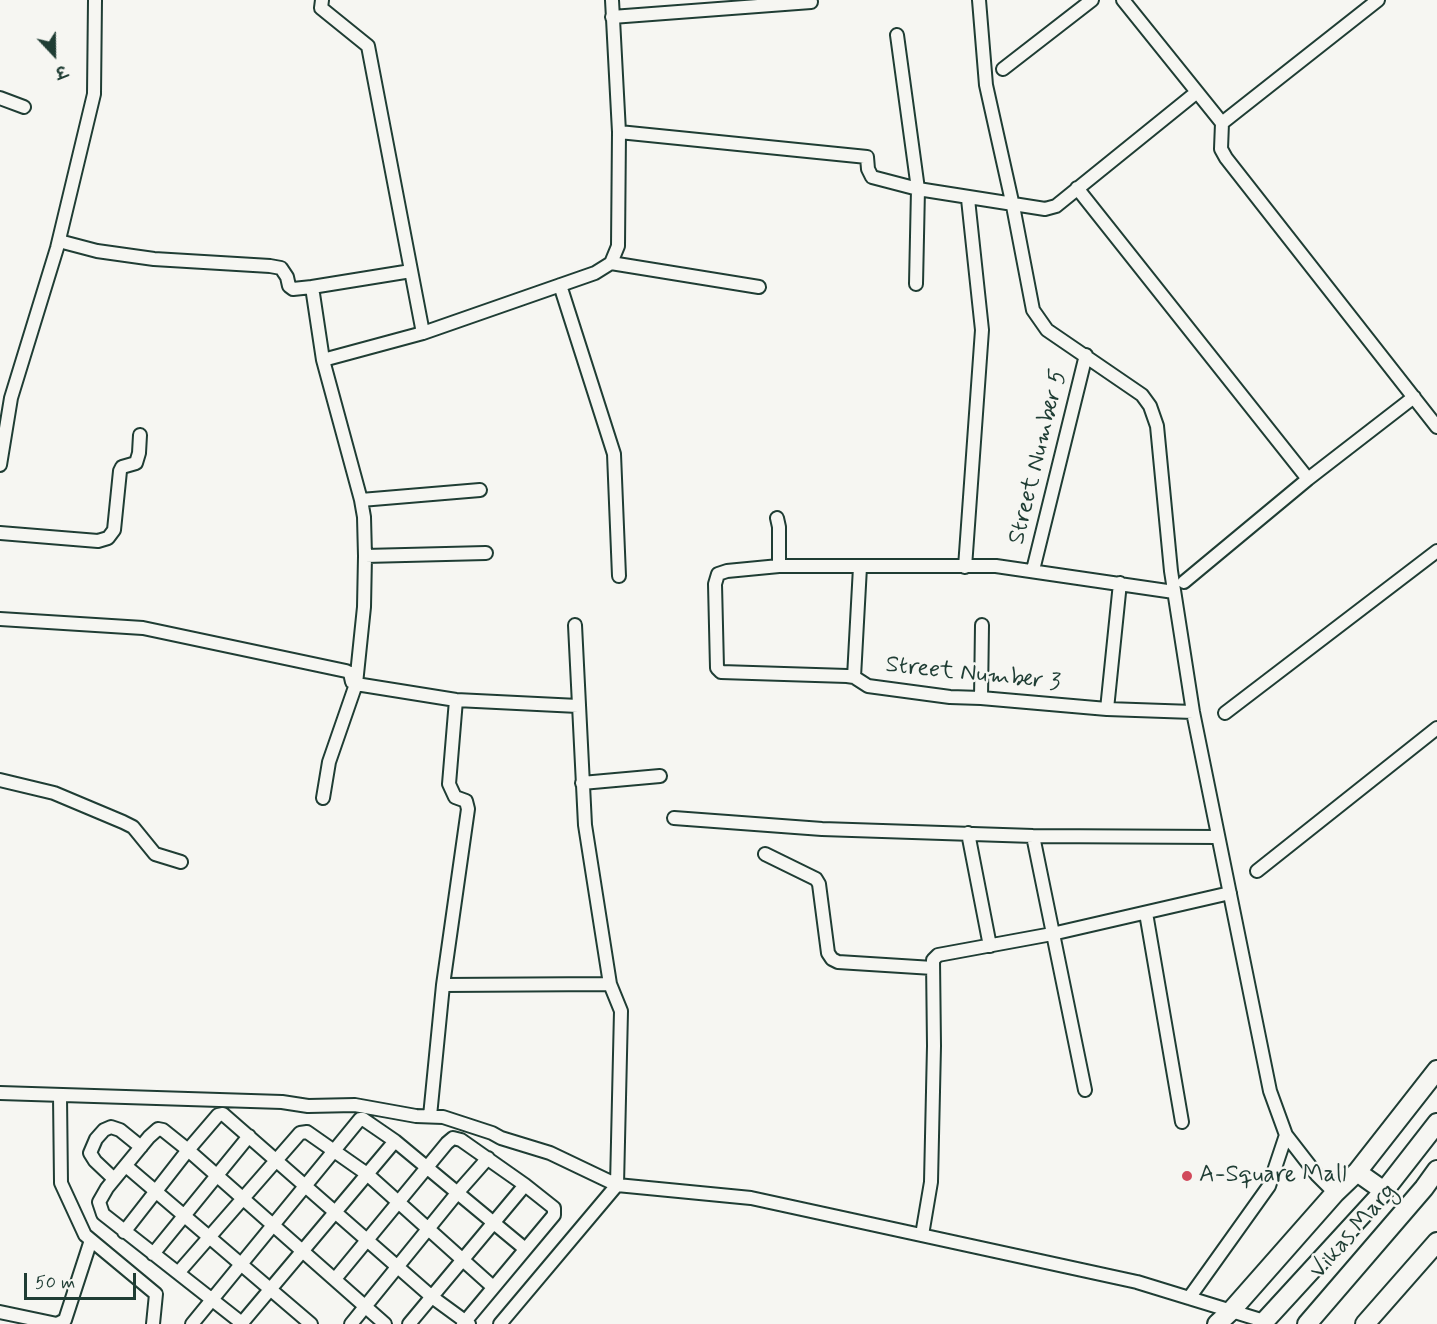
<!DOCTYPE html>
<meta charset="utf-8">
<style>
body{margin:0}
#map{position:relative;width:1437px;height:1324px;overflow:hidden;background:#f6f6f2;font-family:Mynerve,"Playpen Sans Deva",sans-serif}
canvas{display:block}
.north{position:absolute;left:24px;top:24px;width:60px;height:60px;-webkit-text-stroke:4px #f6f6f2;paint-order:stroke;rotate:158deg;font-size:16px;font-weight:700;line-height:24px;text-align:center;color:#1f3d34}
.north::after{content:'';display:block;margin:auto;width:21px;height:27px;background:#1f3d34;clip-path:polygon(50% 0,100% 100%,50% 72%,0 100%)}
.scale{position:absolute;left:24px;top:1273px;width:112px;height:27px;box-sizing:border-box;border:3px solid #1f3d34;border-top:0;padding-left:8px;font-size:18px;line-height:21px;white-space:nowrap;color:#1f3d34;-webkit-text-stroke:4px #f6f6f2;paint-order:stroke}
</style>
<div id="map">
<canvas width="1437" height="1324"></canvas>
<div class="north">उ</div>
<div class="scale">50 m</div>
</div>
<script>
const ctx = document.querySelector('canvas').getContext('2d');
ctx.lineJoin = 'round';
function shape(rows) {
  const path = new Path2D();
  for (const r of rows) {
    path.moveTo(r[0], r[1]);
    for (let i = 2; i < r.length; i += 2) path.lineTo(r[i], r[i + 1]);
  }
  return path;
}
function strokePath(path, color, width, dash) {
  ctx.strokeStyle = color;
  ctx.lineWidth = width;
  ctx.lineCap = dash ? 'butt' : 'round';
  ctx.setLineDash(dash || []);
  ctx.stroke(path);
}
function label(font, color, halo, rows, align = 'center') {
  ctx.font = font + ' Mynerve,sans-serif';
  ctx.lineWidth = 5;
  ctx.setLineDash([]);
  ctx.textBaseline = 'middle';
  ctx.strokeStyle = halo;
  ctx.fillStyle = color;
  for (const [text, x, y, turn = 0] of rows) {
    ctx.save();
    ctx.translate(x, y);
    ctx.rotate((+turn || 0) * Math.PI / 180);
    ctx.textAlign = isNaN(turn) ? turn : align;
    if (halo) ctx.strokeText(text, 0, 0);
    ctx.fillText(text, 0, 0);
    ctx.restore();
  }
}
const street = shape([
 [322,0,321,8,368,46,423,333,595,273,611,263,618,246,619,132,612,0],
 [979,0,986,85,1013,206,1033,310,1047,330,1142,395,1150,406,1157,426,1171,571,1193,712,1270,1091,1286,1135,1269,1186,1189,1298],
 [1123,0,1222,123,1221,149,1226,158,1437,427],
 [612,17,811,2],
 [897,35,918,189,916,284],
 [1003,69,1092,0],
 [0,98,24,107],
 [1222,123,1378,0],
 [619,132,867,157,868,169,872,177,918,189,1045,209,1056,206,1197,92],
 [1077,188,1308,479],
 [59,241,97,251,154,259,270,266,281,268,287,277,289,286,293,289,312,287],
 [611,263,759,287],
 [560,285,614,454,619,576],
 [323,360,312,287,411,271],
 [0,465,11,398,57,248,94,94,95,0],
 [361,500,480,490],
 [777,518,779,527,779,566],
 [0,533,98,541,108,538,114,530,120,471,122,467,136,463,139,453,140,435],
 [365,556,486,553],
 [965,567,982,330,968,199],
 [1033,570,1086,355],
 [1184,582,1308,479,1414,397],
 [1174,592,996,566,779,566,727,571,718,574,715,584,717,668,721,672,847,676,854,677,868,686,950,697,981,698,1107,709,1193,712],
 [0,619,143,628,346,671,350,673,352,682,356,684,456,700,578,706],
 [854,677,860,567],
 [981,698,982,625],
 [1107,709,1120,583],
 [1225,713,1437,551],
 [0,780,54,793,123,822,133,827,155,854,181,862],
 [582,783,660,776],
 [323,798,329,762,356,684,364,607,365,556,364,517,361,500,323,360,423,333],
 [674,818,822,829,1033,836,1218,837],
 [968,833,990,946],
 [1033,836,1085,1090],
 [765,854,816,879,819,884,828,953,832,959,838,962,933,968],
 [1257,871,1437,728],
 [1146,913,1182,1122],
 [443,985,610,984],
 [0,1093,282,1102,308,1106,355,1105,416,1116,443,1117,492,1133,501,1138,550,1153,617,1185,751,1198,1137,1282,1264,1321],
 [60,1096,61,1183,85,1235,156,1294,153,1324],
 [430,1116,443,985,468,809,466,801,455,797,449,784,456,700],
 [1286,1135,1317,1175,1335,1193],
 [126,1166,311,1324],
 [114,1179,95,1161,90,1153,96,1139,104,1130,111,1127,120,1130,141,1147],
 [124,1232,188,1150,218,1115,223,1114,432,1297,469,1324],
 [922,1235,931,1182,934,1046,933,960,938,955,1052,934,1230,893],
 [153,1254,249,1136],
 [178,1273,300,1133,307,1132,367,1174,493,1287],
 [335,1279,447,1143,453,1138,461,1140,525,1185,554,1208,554,1215,463,1324],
 [0,1312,57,1324,65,1320,91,1240],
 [192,1324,360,1119,363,1119,395,1141,524,1248],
 [241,1324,395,1141],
 [243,1324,103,1214,99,1202,107,1188,149,1137,158,1129,163,1130,188,1150,385,1324],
 [351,1324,458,1192,488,1158],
 [409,1324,525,1185],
 [500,1324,617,1185,621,1011,610,984,585,825,575,625]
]);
const secondary = shape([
 [1357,1172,1437,1070],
 [1217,1324,1231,1311,1335,1193,1357,1172,1384,1191],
 [1262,1324,1384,1191,1437,1123],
 [1307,1324,1424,1188,1437,1170],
 [1365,1324,1437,1242]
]);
strokePath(street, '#1f3d34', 16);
strokePath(secondary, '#1f3d34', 22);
strokePath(street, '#f6f6f2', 12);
strokePath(secondary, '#f6f6f2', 18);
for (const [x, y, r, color] of [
 [1187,1176,6,"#d1495b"]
]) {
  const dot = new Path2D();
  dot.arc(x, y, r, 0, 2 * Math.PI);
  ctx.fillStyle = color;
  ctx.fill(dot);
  strokePath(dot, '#f6f6f2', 2);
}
label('24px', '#1f3d34', '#f6f6f2', [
 ["Street Number 5",1039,457,-76],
 ["Street Number 3",973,675,6],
 ["Vikas Marg",1354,1232,-49]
]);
label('24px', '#1f3d34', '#f6f6f2', [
 ["A-Square Mall",1199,1176]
], 'left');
</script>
